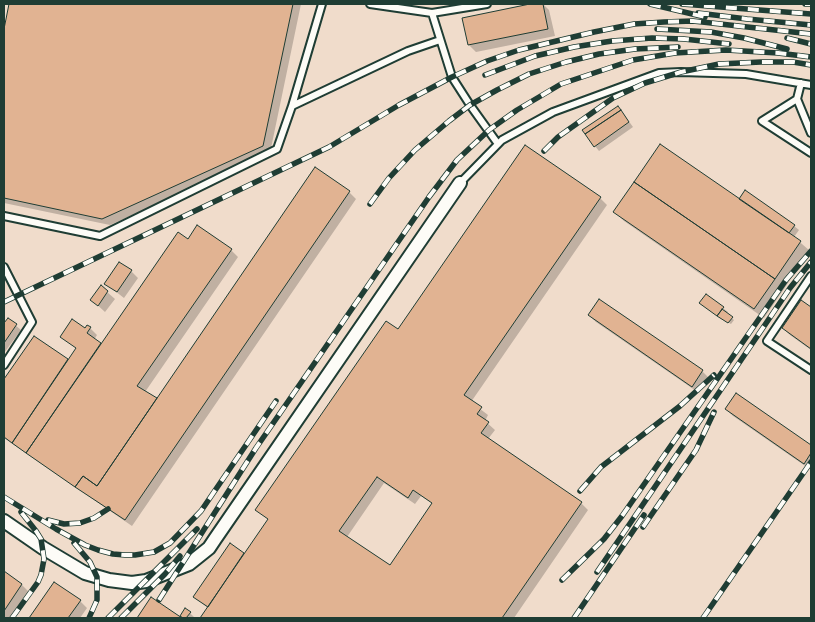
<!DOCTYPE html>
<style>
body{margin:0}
#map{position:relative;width:815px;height:622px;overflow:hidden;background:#f7ede3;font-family:Mynerve,sans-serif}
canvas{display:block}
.frame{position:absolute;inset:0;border:5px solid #1f3d34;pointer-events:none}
</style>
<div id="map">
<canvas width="815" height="622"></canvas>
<div class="frame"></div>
</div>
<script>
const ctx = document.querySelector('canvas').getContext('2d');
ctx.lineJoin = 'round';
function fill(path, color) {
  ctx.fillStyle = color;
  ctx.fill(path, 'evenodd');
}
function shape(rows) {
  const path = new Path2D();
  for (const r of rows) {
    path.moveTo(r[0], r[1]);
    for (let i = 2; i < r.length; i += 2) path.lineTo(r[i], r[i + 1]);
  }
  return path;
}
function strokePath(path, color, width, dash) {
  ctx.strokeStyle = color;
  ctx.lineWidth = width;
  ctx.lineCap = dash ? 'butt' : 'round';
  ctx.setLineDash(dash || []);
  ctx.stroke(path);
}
fill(shape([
 [4,4,811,4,811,618,4,618]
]), '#f0dccb');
fill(shape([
 [10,4,301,4,270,153,110,225,4,203,4,35],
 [537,4,543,4,549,10,555,36,476,52,469,45,464,19],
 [625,116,633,127,599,151,595,146],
 [349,192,356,199,132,526,4,438,4,382,34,337,69,361,77,349,62,337,90,328,97,335,94,340,102,345,188,241,231,250,238,257,145,392,157,400],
 [600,198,607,205,471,402,488,415,485,421,495,430,488,439,581,503,588,510,514,618,201,618,208,608,194,597,230,545,245,555,269,520,257,510,398,331],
 [384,483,415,504,421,496,433,504,390,567,347,537],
 [740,200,794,226,799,230,794,237,810,251,764,318,624,221,615,212],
 [131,271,138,278,124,298,106,284],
 [107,292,115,299,105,312,92,300],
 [599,301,702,371,709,378,699,393,596,322,589,315],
 [801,302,811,308,811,350,790,335,783,328],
 [724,309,728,312,726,314,734,320,731,324,718,317],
 [8,319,21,330,4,353,4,325],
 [736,394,811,446,811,470,733,416,726,409],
 [4,572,22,585,29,592,10,618,4,618],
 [55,584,80,601,87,608,80,618,31,618],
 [186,610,190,613,195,618,180,618]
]), '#0003');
const building = shape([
 [9,4,293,4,263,146,102,219,4,198,4,29,9,4],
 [530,4,543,4,548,29,468,45,462,18,530,4],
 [618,106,621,110,585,134,582,130,618,106],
 [621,110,629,122,594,147,585,134,621,110],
 [660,144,801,241,775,279,634,182,660,144],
 [525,145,601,197,464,395,482,407,477,414,489,422,481,433,582,502,502,618,200,618,268,519,255,510,386,321,398,329,525,145],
 [377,477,408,498,413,490,432,503,390,565,339,531,377,477],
 [315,167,350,191,125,520,75,487,83,476,97,486,315,167],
 [634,182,775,279,754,309,613,212,634,182],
 [745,190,795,225,789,233,739,199,745,190],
 [197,225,232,249,137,386,157,398,97,486,83,476,75,487,26,453,178,232,188,239,197,225],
 [119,262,132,270,117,292,104,284,119,262],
 [101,285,108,291,98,306,90,300,101,285],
 [706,294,724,307,717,316,699,303,706,294],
 [599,299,703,370,692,387,588,315,599,299],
 [801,300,811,307,811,349,782,328,801,300],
 [722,309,733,317,728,323,717,316,722,309],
 [8,318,17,324,4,343,4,323,8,318],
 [72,319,85,328,87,325,91,327,87,333,101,343,26,453,12,443,76,348,60,337,72,319],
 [34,336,68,359,12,443,4,437,4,379,34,336],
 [736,393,811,445,811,453,804,464,725,409,736,393],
 [230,543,244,553,208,607,193,597,230,543],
 [4,571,22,584,4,611,4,571],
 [54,582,81,600,68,618,29,618,54,582],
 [151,597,182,618,137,618,151,597],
 [185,608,191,612,186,618,183,618,180,616,185,608]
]);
fill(building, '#e1b392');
strokePath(building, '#1f3d34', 1);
const service = shape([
 [322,4,292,106,408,51,440,40],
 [370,4,432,13,452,77,470,105,498,144],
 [432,13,487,4],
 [801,83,797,99,762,121,811,153],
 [797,99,811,133],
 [460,183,502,140,553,112,659,73,681,72,746,74,811,85],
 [4,216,100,236,277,149,292,106],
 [4,267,32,322,4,365],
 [811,276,767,341,811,370]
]);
const minor = shape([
 [4,521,43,548,85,573,109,580,132,583,146,581,189,564,209,548,215,539,460,183]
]);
strokePath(service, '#1f3d34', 10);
strokePath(minor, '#1f3d34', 16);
strokePath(service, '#fdfcf7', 6);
strokePath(minor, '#fdfcf7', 12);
const rail = shape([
 [650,4,705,17],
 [682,4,811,14],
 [805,4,811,4],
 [698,13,747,19,811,25],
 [657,29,711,32,744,38,787,49],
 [787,38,811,44],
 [485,75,535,56,574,47,612,41,652,38,684,39,729,44],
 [544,151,558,137,613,98,645,83,681,72,719,64,761,62,793,62,811,65],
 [370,204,389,178,415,150,449,121,470,105,497,90,529,74,566,62,599,54,635,49,678,47],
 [4,302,329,147,399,105,452,77,487,61,519,50,594,32,634,24,664,22,693,21,811,34],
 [580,491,601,467,680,406,714,375],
 [4,497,56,529,85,545,98,550,113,554,125,555,135,555,154,552,170,543,201,511,276,401],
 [48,520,64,524,80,523,94,518,108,509],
 [643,527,696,450,714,412],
 [74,543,90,562,97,577,97,600,89,618],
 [597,572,790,288,811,262],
 [562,580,604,539,622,516,786,280,811,251],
 [159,600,256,448,429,197,457,160,489,130,517,110,561,84,633,60,675,53,726,50,778,53,811,57],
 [12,618,38,582,41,575,44,559,41,539,36,531,21,512],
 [108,618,197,529],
 [121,618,165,574,180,556],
 [574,618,644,515],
 [703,618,811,462]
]);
strokePath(rail, '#1f3d34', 5.5);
strokePath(rail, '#fdfcf7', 4, [11]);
</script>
